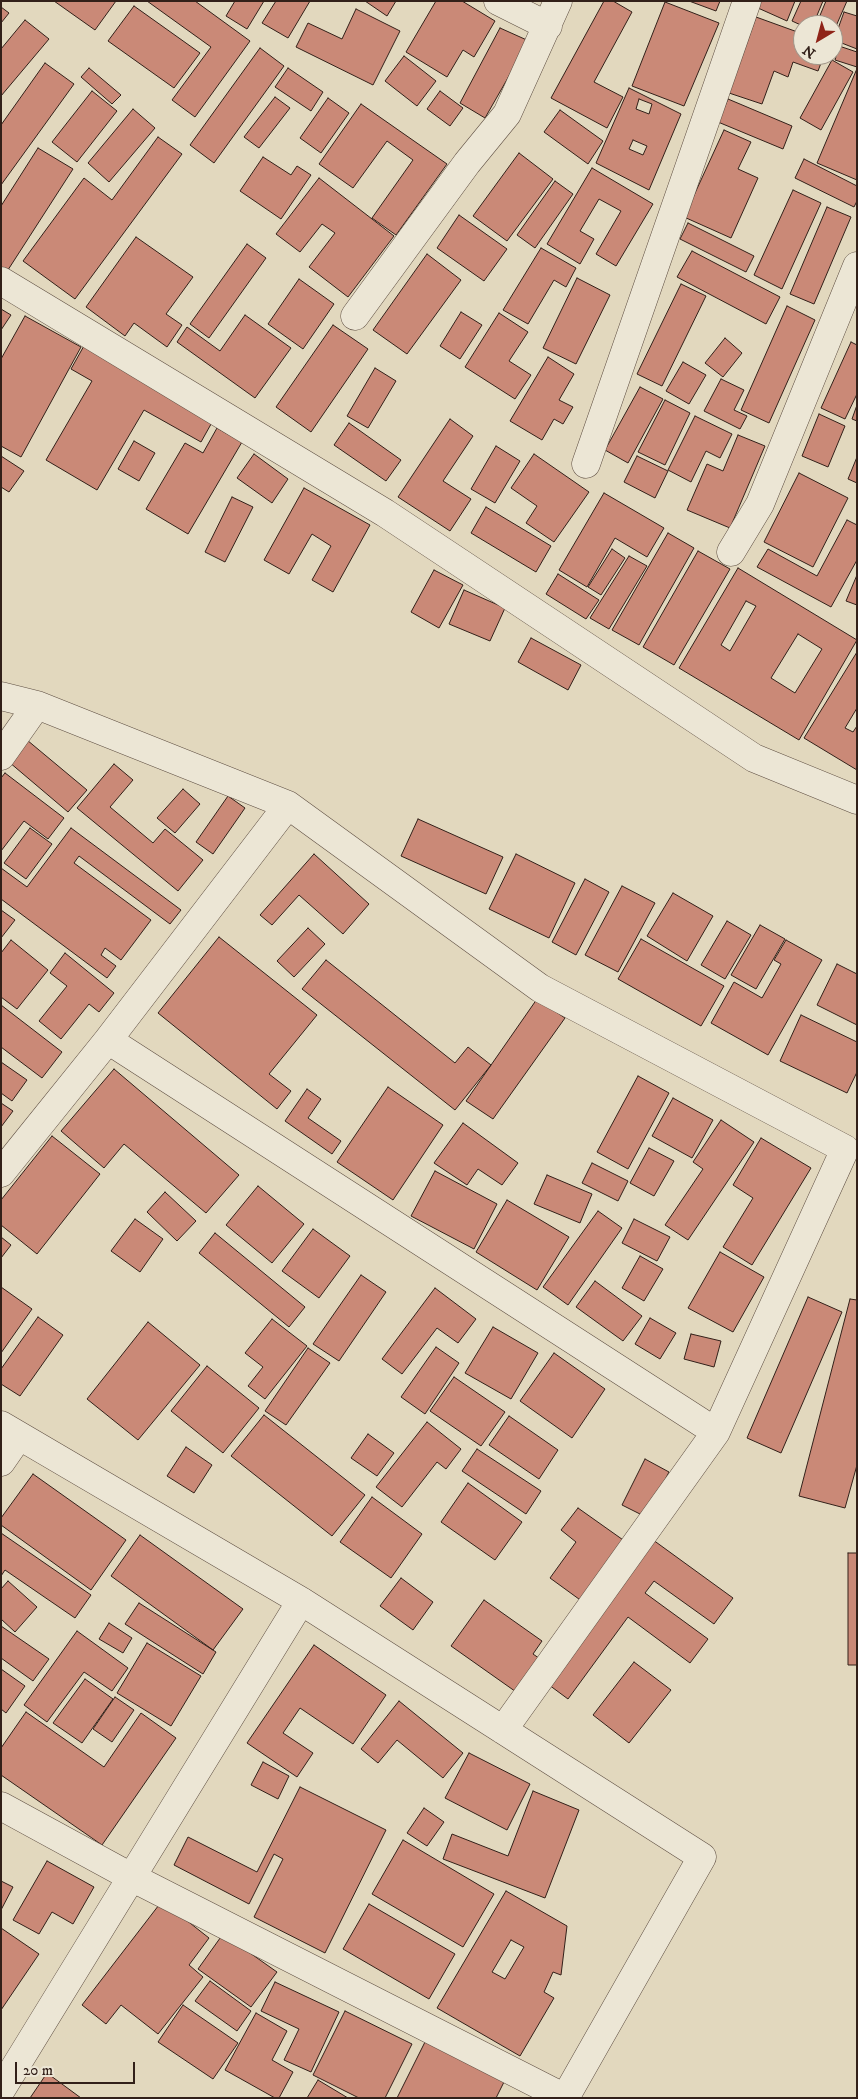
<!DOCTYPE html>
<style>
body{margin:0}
#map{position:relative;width:858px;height:2099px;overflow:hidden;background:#e2d8be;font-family:"IM FELL DW Pica",serif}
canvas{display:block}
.frame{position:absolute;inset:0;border:2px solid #322019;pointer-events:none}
.north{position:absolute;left:793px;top:15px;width:50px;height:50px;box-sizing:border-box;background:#ece6d5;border:1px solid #a2978a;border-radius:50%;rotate:217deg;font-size:14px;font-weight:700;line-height:20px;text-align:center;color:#322019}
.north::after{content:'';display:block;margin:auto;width:18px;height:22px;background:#8f2418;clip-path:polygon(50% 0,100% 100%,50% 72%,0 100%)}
.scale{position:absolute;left:15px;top:2062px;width:120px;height:22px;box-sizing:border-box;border:2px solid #322019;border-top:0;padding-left:6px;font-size:15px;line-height:18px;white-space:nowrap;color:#322019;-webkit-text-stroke:4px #ece6d5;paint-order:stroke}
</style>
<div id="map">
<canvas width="858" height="2099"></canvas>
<div class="frame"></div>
<div class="north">N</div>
<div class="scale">20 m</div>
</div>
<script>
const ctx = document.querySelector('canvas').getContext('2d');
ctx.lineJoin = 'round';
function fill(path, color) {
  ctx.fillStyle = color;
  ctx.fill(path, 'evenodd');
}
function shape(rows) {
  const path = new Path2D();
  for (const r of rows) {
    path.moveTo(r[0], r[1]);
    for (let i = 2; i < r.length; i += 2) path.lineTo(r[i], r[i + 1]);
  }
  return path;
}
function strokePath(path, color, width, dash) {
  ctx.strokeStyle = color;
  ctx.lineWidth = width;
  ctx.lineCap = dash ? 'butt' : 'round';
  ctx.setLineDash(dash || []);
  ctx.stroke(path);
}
const building = shape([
 [54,1,116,1,95,30,54,1],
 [147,1,195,1,250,41,195,117,172,100,211,47,147,1],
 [235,1,264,1,247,29,226,16,235,1],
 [276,1,310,1,288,38,262,23,276,1],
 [365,1,396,1,387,16,365,1],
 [436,1,462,1,495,21,474,57,463,50,447,77,406,52,436,1],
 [604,1,613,1,632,12,594,82,623,97,607,128,551,98,604,1],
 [689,1,720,1,716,11,689,1],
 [761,1,795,1,787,21,758,8,761,1],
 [801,1,823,1,813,25,803,26,792,21,801,1],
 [826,1,847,1,833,33,833,25,816,25,826,1],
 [665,2,719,23,684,106,632,86,665,2],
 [134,6,200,53,174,88,108,41,134,6],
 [1,7,9,13,1,23,1,7],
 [356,9,400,31,373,85,296,47,308,23,342,39,356,9],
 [844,12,857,16,857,49,834,40,844,12],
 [756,17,803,34,803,55,824,55,818,71,793,62,788,77,774,71,762,104,729,93,756,17],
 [25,20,49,39,1,96,1,49,25,20],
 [500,28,529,41,485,118,460,103,500,28],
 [839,46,857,52,857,67,835,60,839,46],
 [260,48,284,66,214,163,190,145,260,48],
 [404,56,436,81,417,106,385,81,404,56],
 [832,60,853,72,821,130,800,118,832,60],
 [45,63,74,84,1,185,1,125,45,63],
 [89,68,121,95,112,104,81,77,89,68],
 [288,68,323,92,311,111,275,87,288,68],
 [856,71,857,71,857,180,817,163,856,71],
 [629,88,681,114,649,190,596,163,629,88],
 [639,99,652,104,649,114,636,109,639,99],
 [633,140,647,146,643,155,629,149,633,140],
 [92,91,117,111,77,162,52,142,92,91],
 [440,91,463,108,450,126,427,109,440,91],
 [275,97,290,108,259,148,244,137,275,97],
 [328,98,349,113,321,153,300,138,328,98],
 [728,99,792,126,783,149,718,122,728,99],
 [361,104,447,164,396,235,372,218,413,160,387,141,353,188,319,164,361,104],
 [133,109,155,128,109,182,88,163,133,109],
 [560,110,603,141,588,164,544,132,560,110],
 [724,130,751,142,738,169,758,178,731,238,684,217,724,130],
 [158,137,182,154,75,299,23,261,84,178,112,200,158,137],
 [38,148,73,169,6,273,1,270,1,206,38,148],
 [519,153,553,179,507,241,473,216,519,153],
 [263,157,291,175,297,166,311,175,281,219,240,191,263,157],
 [804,159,857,186,857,201,854,207,795,178,804,159],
 [592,168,653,204,616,266,596,254,621,211,599,199,580,231,594,239,580,264,547,244,592,168],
 [319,178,394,236,348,297,309,267,335,233,322,224,300,252,276,234,319,178],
 [555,181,573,194,535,248,517,235,555,181],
 [793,190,821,203,782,289,754,275,793,190],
 [827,207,851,217,814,304,790,294,827,207],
 [459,215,507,249,484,281,437,248,459,215],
 [688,223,754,256,746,272,680,239,688,223],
 [136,237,193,277,166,314,182,325,167,347,134,323,125,336,86,307,136,237],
 [247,244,266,258,209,338,190,324,247,244],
 [541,248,576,268,566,287,554,280,528,324,503,310,541,248],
 [692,251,780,297,766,324,677,277,692,251],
 [427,254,461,280,407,354,373,330,427,254],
 [577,278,610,295,576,364,543,348,577,278],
 [299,279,334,304,303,349,268,324,299,279],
 [681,284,706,296,662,386,637,374,681,284],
 [787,306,815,320,769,423,741,410,787,306],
 [1,309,11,315,1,330,1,309],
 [461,312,482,325,460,359,440,346,461,312],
 [499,313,528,332,509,361,531,375,515,399,465,367,499,313],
 [245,315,291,348,255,398,177,342,187,327,220,351,245,315],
 [25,316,81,347,21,457,1,446,1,359,25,316],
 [333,325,368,349,311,432,276,407,333,325],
 [725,338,742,353,723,377,705,363,725,338],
 [851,342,857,345,857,394,845,419,821,408,851,342],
 [85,344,215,417,201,442,144,410,97,490,46,460,92,381,71,369,85,344],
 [548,357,574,374,559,400,573,407,563,424,554,419,542,440,510,421,548,357],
 [683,362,706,375,689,404,666,391,683,362],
 [375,368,396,381,368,428,347,416,375,368],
 [721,379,744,390,734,410,747,416,740,429,704,411,721,379],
 [640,387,663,399,628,463,605,450,640,387],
 [665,400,690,413,665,465,638,452,665,400],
 [857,405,857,421,852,419,857,405],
 [819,414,845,426,828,467,802,456,819,414],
 [695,416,732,434,720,458,706,451,691,482,668,470,695,416],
 [450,419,473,436,443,481,471,499,450,531,398,497,450,419],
 [349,423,401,460,386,481,334,445,349,423],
 [217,428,242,442,188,534,146,509,185,443,203,453,217,428],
 [738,435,765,446,730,528,687,510,707,464,723,471,738,435],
 [134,441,155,453,139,481,118,469,134,441],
 [496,446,520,461,495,503,471,489,496,446],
 [254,454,288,479,272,503,237,478,254,454],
 [534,454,589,492,554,542,526,523,537,506,511,488,534,454],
 [1,456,24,471,9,492,1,487,1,456],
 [637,456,668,471,655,498,624,482,637,456],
 [857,457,857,483,848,479,857,457],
 [799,473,848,498,813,567,764,542,799,473],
 [304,488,370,525,333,592,312,580,331,546,312,534,289,574,264,560,304,488],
 [604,493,664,528,647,557,615,538,587,587,559,570,604,493],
 [232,497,253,507,225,562,205,552,232,497],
 [486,507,551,546,536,572,471,533,486,507],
 [847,520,857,525,857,560,831,607,757,567,768,549,817,576,847,520],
 [668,533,694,548,639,645,612,630,668,533],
 [612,549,625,558,601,595,588,587,612,549],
 [698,551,730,569,674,665,643,647,698,551],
 [629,556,647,566,609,629,590,618,629,556],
 [738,568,857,640,799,740,679,668,738,568],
 [746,601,756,606,730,651,721,645,746,601],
 [798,634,822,649,795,693,771,678,798,634],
 [434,570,463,585,439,628,411,612,434,570],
 [558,574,599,600,586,619,546,594,558,574],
 [857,575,857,605,846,601,857,575],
 [464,590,505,608,490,641,449,624,464,590],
 [531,638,581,665,568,690,518,662,531,638],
 [857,652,857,708,845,728,853,732,857,726,857,770,804,738,857,652],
 [27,740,87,790,68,812,9,762,27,740],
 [114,764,133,780,110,807,153,843,165,829,203,860,178,891,77,808,114,764],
 [5,773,64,818,48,839,24,821,1,851,1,778,5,773],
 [183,789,200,804,175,833,157,818,183,789],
 [228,796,245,808,213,854,196,842,228,796],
 [418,819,503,857,486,894,401,856,418,819],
 [30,828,52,844,26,879,4,863,30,828],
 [71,828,181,910,170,924,79,856,74,863,151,920,121,960,105,948,101,955,116,966,107,978,1,899,1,868,27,887,71,828],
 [314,854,369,904,343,934,299,895,272,925,260,915,314,854],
 [516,854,575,883,549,938,489,909,516,854],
 [585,879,609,892,576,955,552,942,585,879],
 [622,886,655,903,618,972,585,955,622,886],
 [673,893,713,916,687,961,647,936,673,893],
 [1,910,15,920,1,938,1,910],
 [727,921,751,935,725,979,701,965,727,921],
 [760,925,785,939,756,989,731,975,760,925],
 [308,928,325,944,294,977,277,961,308,928],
 [219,937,317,1015,269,1074,291,1091,277,1109,158,1013,219,937],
 [641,939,724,986,701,1026,618,979,641,939],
 [11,940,48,970,17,1009,1,997,1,953,11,940],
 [786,940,822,960,768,1055,711,1023,734,982,762,998,781,964,774,960,786,940],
 [65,953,114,993,99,1012,89,1004,61,1039,39,1021,67,986,50,973,65,953],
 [326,960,455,1063,468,1047,491,1065,455,1110,302,989,326,960],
 [837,964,857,974,857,1025,817,1005,837,964],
 [537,999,565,1018,493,1119,466,1101,537,999],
 [1,1005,62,1052,42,1078,1,1047,1,1005],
 [801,1015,857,1042,857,1072,847,1093,780,1061,801,1015],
 [1,1062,27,1080,12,1101,1,1093,1,1062],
 [114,1069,239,1175,206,1213,124,1144,104,1168,61,1131,114,1069],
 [638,1076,669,1093,628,1169,597,1152,638,1076],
 [388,1087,443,1125,393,1200,337,1162,388,1087],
 [307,1089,321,1099,308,1118,341,1141,332,1154,285,1121,307,1089],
 [673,1098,713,1120,692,1158,652,1136,673,1098],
 [1,1103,13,1111,1,1127,1,1103],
 [721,1120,754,1142,688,1240,665,1225,703,1169,693,1162,721,1120],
 [463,1123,518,1163,502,1185,478,1169,467,1185,434,1163,463,1123],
 [52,1136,100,1174,37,1254,1,1225,1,1200,52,1136],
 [761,1138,811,1168,752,1265,723,1247,753,1198,733,1185,761,1138],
 [649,1148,674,1161,654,1196,630,1183,649,1148],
 [592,1163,628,1181,618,1201,582,1183,592,1163],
 [435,1171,497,1204,474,1249,411,1216,435,1171],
 [547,1175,592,1194,580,1223,534,1204,547,1175],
 [258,1186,304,1224,272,1263,226,1225,258,1186],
 [165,1192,196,1221,177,1241,147,1212,165,1192],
 [507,1200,569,1237,537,1290,476,1252,507,1200],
 [598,1211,622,1228,568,1305,543,1287,598,1211],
 [135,1219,163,1239,140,1272,111,1251,135,1219],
 [634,1219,670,1237,657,1261,622,1243,634,1219],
 [313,1229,350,1256,319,1298,282,1271,313,1229],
 [215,1233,305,1307,289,1327,199,1253,215,1233],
 [1,1237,11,1245,1,1258,1,1237],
 [720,1252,764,1277,733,1332,688,1308,720,1252],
 [640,1256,663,1269,644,1301,622,1288,640,1256],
 [361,1275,386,1292,339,1361,313,1344,361,1275],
 [595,1281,642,1316,623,1341,576,1307,595,1281],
 [1,1287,32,1309,1,1353,1,1287],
 [435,1288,476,1319,458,1343,437,1328,402,1374,382,1359,435,1288],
 [808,1297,842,1312,781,1453,747,1438,808,1297],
 [850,1299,857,1300,857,1465,845,1508,799,1496,850,1299],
 [38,1317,63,1335,20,1396,1,1384,1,1369,38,1317],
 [650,1318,676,1333,660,1359,635,1344,650,1318],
 [272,1319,307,1346,265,1399,248,1386,263,1367,245,1353,272,1319],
 [148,1322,200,1365,138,1440,87,1399,148,1322],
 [493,1327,538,1353,511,1399,465,1373,493,1327],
 [691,1334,721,1341,714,1367,684,1359,691,1334],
 [436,1347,459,1363,425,1414,401,1397,436,1347],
 [308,1348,330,1363,286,1425,265,1411,308,1348],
 [554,1353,605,1389,572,1438,520,1401,554,1353],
 [207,1366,259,1408,223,1453,171,1411,207,1366],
 [454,1377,505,1412,481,1446,430,1411,454,1377],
 [264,1415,365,1495,332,1536,231,1456,264,1415],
 [509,1416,558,1450,539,1479,489,1445,509,1416],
 [427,1422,461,1449,446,1469,437,1462,402,1507,376,1487,427,1422],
 [368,1434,394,1453,377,1476,351,1458,368,1434],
 [186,1447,212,1465,194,1493,167,1476,186,1447],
 [477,1449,541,1491,526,1514,462,1471,477,1449],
 [645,1459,669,1472,646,1517,622,1505,645,1459],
 [33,1474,126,1540,91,1590,1,1525,1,1518,33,1474],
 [468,1483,522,1522,495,1560,441,1522,468,1483],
 [372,1497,422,1534,391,1578,340,1542,372,1497],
 [578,1508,626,1542,583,1602,550,1578,576,1542,561,1530,578,1508],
 [1,1533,91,1595,75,1618,5,1570,1,1576,1,1533],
 [140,1535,243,1609,213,1650,111,1576,140,1535],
 [649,1537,733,1598,714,1624,654,1581,645,1593,708,1639,690,1663,628,1617,568,1699,545,1682,649,1537],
 [848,1553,857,1553,857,1665,848,1665,848,1553],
 [401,1578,433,1602,413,1630,380,1606,401,1578],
 [8,1581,37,1607,15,1632,1,1619,1,1589,8,1581],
 [484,1600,542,1641,533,1654,543,1661,519,1694,451,1646,484,1600],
 [139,1603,216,1652,203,1674,125,1624,139,1603],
 [109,1623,132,1638,123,1653,99,1639,109,1623],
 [1,1626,49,1659,33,1681,1,1658,1,1626],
 [77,1631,128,1668,112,1691,84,1672,47,1722,24,1705,77,1631],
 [147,1643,201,1676,171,1726,117,1693,147,1643],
 [314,1645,386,1695,353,1744,300,1708,283,1733,313,1753,297,1777,247,1743,314,1645],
 [634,1662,671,1690,629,1743,593,1715,634,1662],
 [1,1669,25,1686,6,1713,1,1709,1,1669],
 [85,1679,113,1699,82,1743,53,1723,85,1679],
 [115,1697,134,1710,112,1742,93,1729,115,1697],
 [399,1701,463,1753,443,1778,397,1740,378,1763,361,1749,399,1701],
 [26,1712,104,1767,141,1713,176,1738,102,1845,1,1775,1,1748,26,1712],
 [469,1753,530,1784,507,1830,445,1798,469,1753],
 [263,1762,289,1776,278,1799,251,1785,263,1762],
 [300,1787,386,1830,325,1953,254,1917,283,1859,274,1854,249,1904,174,1865,188,1837,257,1872,300,1787],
 [533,1791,579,1810,545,1898,443,1859,452,1834,508,1856,533,1791],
 [424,1808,444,1822,427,1846,407,1833,424,1808],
 [403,1840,494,1894,463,1947,372,1894,403,1840],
 [47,1861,94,1887,73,1924,52,1912,39,1934,13,1920,47,1861],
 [1,1881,13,1887,1,1910,1,1881],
 [506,1891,567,1926,561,1975,553,1972,544,1992,554,1998,520,2056,437,2008,506,1891],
 [511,1940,524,1947,505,1979,492,1972,511,1940],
 [162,1901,209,1938,189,1965,203,1977,158,2034,121,2005,106,2024,82,2005,162,1901],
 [369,1904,455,1954,429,1999,343,1949,369,1904],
 [1,1928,39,1954,1,2010,1,1928],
 [223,1934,277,1972,251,2007,198,1969,223,1934],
 [210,1981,251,2011,237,2031,195,2001,210,1981],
 [275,1982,339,2012,311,2072,284,2060,299,2029,261,2011,275,1982],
 [183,2005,238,2043,213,2079,158,2042,183,2005],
 [345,2011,412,2044,385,2098,359,2098,313,2075,345,2011],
 [256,2013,287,2031,272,2060,293,2072,279,2098,275,2098,225,2070,256,2013],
 [427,2038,506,2078,496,2098,397,2098,427,2038],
 [47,2073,81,2098,30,2098,47,2073],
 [318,2080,348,2098,307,2098,318,2080]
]);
fill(building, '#ca8977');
strokePath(building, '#322019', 1);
const street = shape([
 [498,1,548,26],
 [1,281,385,513,754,758,857,800],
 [355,316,467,163,507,114,558,1],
 [586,464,747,1],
 [731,552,760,504,857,266],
 [1,696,37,705,288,805,540,988,845,1149,716,1432,503,1730],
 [1,756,37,705],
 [108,1040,716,1432],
 [1,1173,108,1040,288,805],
 [1,1425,301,1601,702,1857,565,2098],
 [1,1462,19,1436],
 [1,1806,133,1878,565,2098],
 [1,2090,301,1601]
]);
strokePath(street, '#5e4e42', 29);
strokePath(street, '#ece6d5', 28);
</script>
